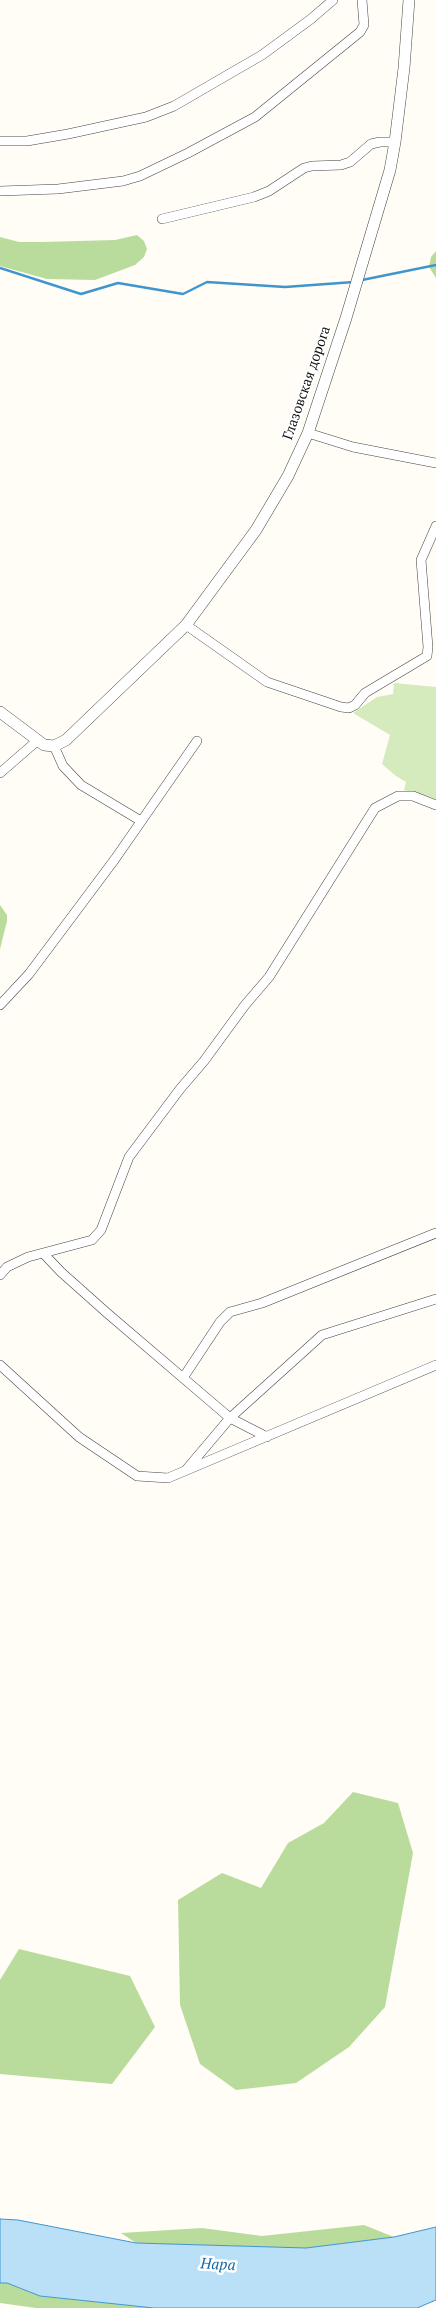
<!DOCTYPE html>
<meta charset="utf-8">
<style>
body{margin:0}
canvas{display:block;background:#fffdf5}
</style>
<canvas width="436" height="2308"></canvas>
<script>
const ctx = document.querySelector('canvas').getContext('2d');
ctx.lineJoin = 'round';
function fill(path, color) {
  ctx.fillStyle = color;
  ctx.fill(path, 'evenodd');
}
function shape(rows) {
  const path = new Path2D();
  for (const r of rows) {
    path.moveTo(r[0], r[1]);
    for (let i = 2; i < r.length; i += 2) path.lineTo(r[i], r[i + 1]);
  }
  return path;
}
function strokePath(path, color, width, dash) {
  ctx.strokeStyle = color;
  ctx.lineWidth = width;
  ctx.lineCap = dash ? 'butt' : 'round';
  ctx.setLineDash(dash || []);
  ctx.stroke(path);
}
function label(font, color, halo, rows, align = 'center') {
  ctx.font = font + ' "PT Serif",serif';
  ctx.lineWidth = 5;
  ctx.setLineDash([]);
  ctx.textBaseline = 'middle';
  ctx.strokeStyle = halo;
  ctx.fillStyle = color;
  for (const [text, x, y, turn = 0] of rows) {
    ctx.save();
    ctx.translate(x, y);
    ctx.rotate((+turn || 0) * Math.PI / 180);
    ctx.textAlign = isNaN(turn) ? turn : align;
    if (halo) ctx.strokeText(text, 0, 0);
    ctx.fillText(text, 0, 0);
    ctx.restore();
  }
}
fill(shape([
 [394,683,436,687,436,800,404,790,406,782,396,776,382,764,390,735,353,713,377,697,393,694]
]), '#d5ebbd');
fill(shape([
 [137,235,144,241,147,249,144,257,135,265,95,280,47,279,0,266,0,237,19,242,42,242,115,240],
 [436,251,436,278,429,267,431,257],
 [0,905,7,915,7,921,0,949],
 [353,1792,398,1803,413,1853,385,2007,349,2047,296,2083,236,2090,200,2064,180,2005,178,1900,222,1873,261,1888,288,1843,324,1823],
 [19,1949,130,1976,155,2027,112,2084,0,2074,0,1980],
 [364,2225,394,2237,306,2248,136,2243,121,2233,202,2228,262,2236],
 [0,2283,7,2283,40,2296,154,2308,36,2308,0,2303]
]), '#b9dc9c');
const water = shape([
 [0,2219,18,2220,136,2243,306,2248,394,2237,436,2227,436,2300,417,2308,154,2308,40,2296,7,2283,0,2283,0,2219]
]);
fill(water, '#b9e0f7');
strokePath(water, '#3f96cf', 1);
strokePath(shape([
 [0,268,81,294,118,283,183,294,207,282,285,287,354,282],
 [362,280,436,265]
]), '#3f96cf', 2.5);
const minor = shape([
 [0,141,27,141,68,134,146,117,174,106,262,55,311,19,333,0],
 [0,191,58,189,123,181,140,176,188,153,255,117,360,32,364,25,362,0],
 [162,219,254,197,269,191,304,168,312,166,341,165,350,162,371,144,380,142,395,142],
 [308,433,353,447,436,463],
 [186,625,267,682,341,707,349,708,355,705,365,693,427,656,428,647,421,560,436,526],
 [54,746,63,766,81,785,141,821],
 [0,773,38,740],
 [0,1005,29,974,115,859,197,741],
 [43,1253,61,1272,107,1313,230,1418,267,1437],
 [0,1275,7,1267,28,1257,92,1240,101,1230,129,1157,180,1089,204,1061,245,1005,269,977,375,808,398,796,413,796,436,805],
 [0,1365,79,1437,137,1476,168,1478,436,1365],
 [183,1378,220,1322,230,1312,262,1303,436,1233],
 [186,1470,230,1418,322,1335,436,1299]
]);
const tertiary = shape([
 [0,712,44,745,54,746,66,740,186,625,256,530,288,476,308,433,346,318,390,170,395,142,404,68,409,0]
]);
strokePath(minor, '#444', 10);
strokePath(tertiary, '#444', 12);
strokePath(minor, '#fff', 9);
strokePath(tertiary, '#fff', 11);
label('14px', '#111', '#fff', [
 ["Глазовская дорога",307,383,-71]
]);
label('italic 15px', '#1768a6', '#fff', [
 ["Нара",218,2265,3]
]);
</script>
